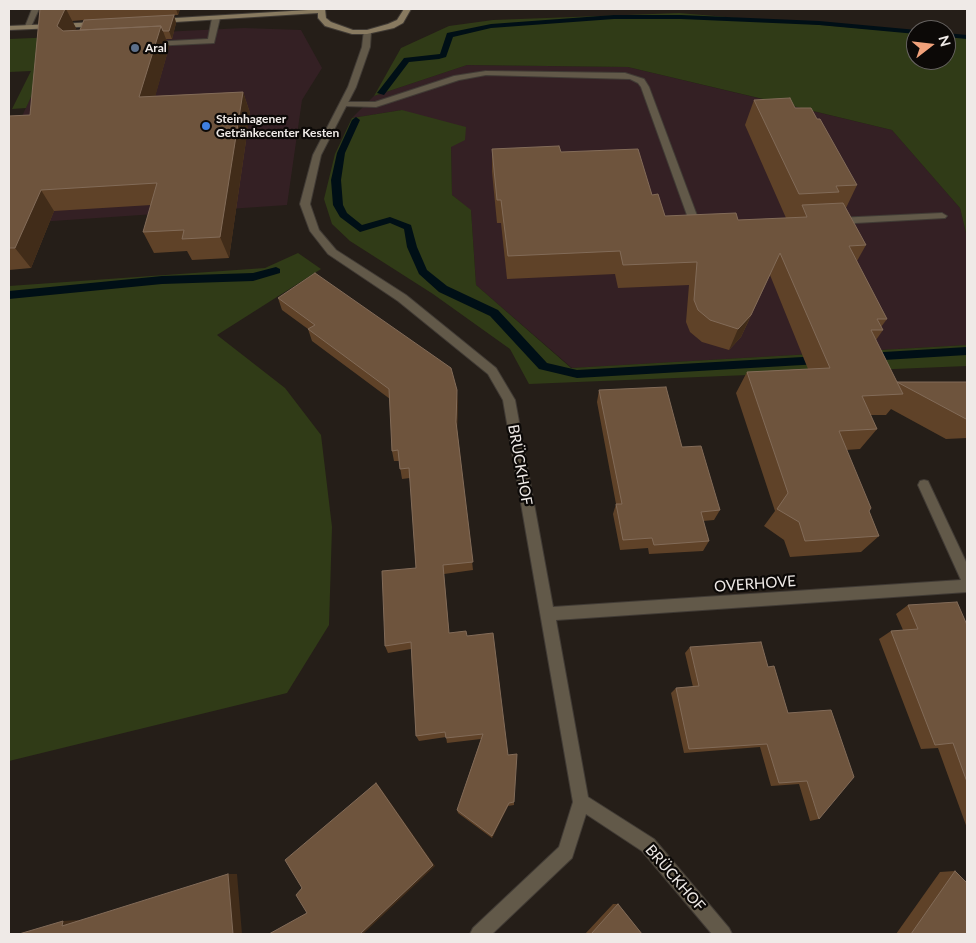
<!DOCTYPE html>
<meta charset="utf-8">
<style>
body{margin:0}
#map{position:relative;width:976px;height:943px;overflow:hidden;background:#251e18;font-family:Lato,sans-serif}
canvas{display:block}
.frame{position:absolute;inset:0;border:10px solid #efeae7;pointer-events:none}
.north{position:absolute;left:906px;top:20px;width:50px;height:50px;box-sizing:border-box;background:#0c0907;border:1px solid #676361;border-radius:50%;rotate:74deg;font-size:14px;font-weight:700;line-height:20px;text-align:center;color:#efeae7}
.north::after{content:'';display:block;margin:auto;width:18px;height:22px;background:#f1a27b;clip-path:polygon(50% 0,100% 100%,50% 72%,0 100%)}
</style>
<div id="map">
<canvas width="976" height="943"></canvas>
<div class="frame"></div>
<div class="north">N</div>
</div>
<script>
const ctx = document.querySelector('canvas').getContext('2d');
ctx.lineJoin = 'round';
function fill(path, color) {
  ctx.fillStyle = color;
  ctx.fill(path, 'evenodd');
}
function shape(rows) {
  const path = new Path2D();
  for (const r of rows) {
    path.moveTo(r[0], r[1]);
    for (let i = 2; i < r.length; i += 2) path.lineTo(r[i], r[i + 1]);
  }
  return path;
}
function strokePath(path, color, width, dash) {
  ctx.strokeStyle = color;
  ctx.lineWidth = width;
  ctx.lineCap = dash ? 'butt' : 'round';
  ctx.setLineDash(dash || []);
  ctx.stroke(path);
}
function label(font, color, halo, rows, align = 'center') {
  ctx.font = font + ' Lato,sans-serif';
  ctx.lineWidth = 4.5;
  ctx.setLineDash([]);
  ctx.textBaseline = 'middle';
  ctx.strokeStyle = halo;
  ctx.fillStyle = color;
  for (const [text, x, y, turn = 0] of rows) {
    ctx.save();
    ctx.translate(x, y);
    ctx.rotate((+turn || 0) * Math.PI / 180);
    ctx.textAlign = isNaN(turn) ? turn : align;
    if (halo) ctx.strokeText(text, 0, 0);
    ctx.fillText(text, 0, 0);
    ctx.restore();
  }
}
fill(shape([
 [244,28,301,30,322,68,302,100,287,205,9,224,9,145,58,37],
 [467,65,628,67,892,130,960,208,967,237,967,345,572,368,476,285,471,211,452,195,451,147,402,110,352,118,374,96]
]), '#342024');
fill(shape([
 [679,13,916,33,916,60,946,60,946,36,967,38,967,237,960,208,892,130,759,98,628,67,467,65,374,96,401,48,449,26,493,20],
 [58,37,26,108,12,109,31,71,9,72,9,39],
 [402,110,466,127,465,140,451,147,452,195,471,210,476,285,571,368,967,345,967,366,529,384,510,349,433,294,350,241,332,224,324,199,335,154,352,118],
 [298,253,321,269,217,335,285,388,321,435,332,527,329,625,287,693,9,761,9,286,265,268]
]), '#303b17');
fill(shape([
 [614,15,681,15,819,21,917,30,916,34,819,25,681,19,614,19,491,28,453,37,446,57,439,59,409,62,384,95,377,93,404,58,440,54,447,33,491,24,614,15],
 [946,33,967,35,967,39,946,37,946,33],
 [356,117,360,120,345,153,341,180,343,205,347,213,362,225,390,217,411,225,417,247,427,270,447,286,498,310,547,363,577,370,820,356,826,360,820,364,577,378,539,369,490,316,439,292,419,274,407,247,404,229,390,223,360,232,340,217,333,205,331,180,337,153,352,120,356,117],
 [276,267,280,269,280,273,253,281,162,284,9,299,9,291,162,276,253,273,276,267],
 [967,347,967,355,867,361,861,357,867,353,967,347]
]), '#000f16');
const lane = shape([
 [32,9,39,9,30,29,24,29,32,9],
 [216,16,220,18,214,43,152,46,148,44,152,42,208,39,212,18,216,16],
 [486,71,625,73,644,79,649,87,702,229,700,231,694,231,692,229,641,87,638,83,630,79,486,75,459,80,376,107,344,106,340,104,344,102,375,102,454,76,486,71],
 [942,213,947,216,945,218,837,224,832,221,837,218,942,213]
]);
const street = shape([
 [364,30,371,32,370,47,356,87,321,155,310,204,319,230,336,250,406,295,496,368,515,400,553,607,961,580,918,485,920,481,924,480,928,481,967,564,967,592,556,620,588,797,654,839,729,928,732,934,712,934,642,851,586,814,572,858,492,934,470,934,473,928,559,847,573,802,503,400,488,374,398,301,328,254,310,231,300,204,313,155,348,87,362,47,364,30]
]);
const secondary = shape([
 [325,9,326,18,331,22,353,30,367,30,388,24,397,20,404,9,411,9,403,23,394,28,367,34,352,34,325,26,318,18,318,13,159,23,155,21,159,19,325,9],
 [99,22,103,24,102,26,9,30,9,26,99,22]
]);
strokePath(lane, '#413b35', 2);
strokePath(street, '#413b35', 2);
strokePath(secondary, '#413b35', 2);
fill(lane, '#625949');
fill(street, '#625949');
fill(secondary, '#887a60');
fill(shape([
 [40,9,180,9,178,15,174,15,176,23,172,39,166,39,169,47,155,96,243,92,250,113,229,258,192,260,187,251,154,253,143,232,151,205,54,211,31,268,9,270,9,116,30,115],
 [84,20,80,30,75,30,76,28,72,21],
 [754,100,795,108,857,185,846,208,866,245,857,261,887,319,881,327,883,330,876,340,897,382,967,382,967,438,946,439,891,409,886,415,870,415,877,429,860,449,846,450,869,511,879,536,861,552,790,557,784,540,764,526,775,511,736,393,747,372,808,369,770,275,741,337,729,350,702,342,690,332,686,322,689,285,618,288,615,274,507,279,501,223,497,223,492,172,492,149,561,152,652,195,665,216,738,220,786,218,745,125],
 [278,298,458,401,457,429,473,570,444,574,449,633,467,636,514,802,514,805,508,806,492,838,458,813,457,810,481,739,447,743,446,737,419,741,416,736,411,649,388,653,385,646,416,568,410,478,402,479,399,461,394,461,392,451,390,399,312,341,308,329,282,310],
 [599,390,682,447,720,510,714,520,703,521,709,541,703,551,649,554,648,548,620,550,613,514,616,504,597,402],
 [908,605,967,625,967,828,938,748,921,749,879,639,891,631,903,630,896,614],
 [690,647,768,667,774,666,819,819,810,821,799,784,771,786,760,747,684,753,671,693,676,688,693,687,685,653],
 [955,871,967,934,896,934,940,872],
 [613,904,618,904,642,934,585,934]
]), '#5f4228');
fill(shape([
 [65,9,66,9,76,28,67,47,57,26],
 [176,9,180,9,178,15],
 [174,15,176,23,172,39,169,31],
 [161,26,169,47,149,119,139,97],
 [243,92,250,113,229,258,220,237],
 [41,190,54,211,31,268,15,248],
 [751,315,741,337,729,350,738,329],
 [457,390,458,401,457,433,456,422],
 [376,783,379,786,435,866,363,934,360,934],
 [509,803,508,806,492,838,492,836],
 [228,874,237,874,242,934,233,934],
 [78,920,78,925,62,926,63,921]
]), '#412c19');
const building = shape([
 [40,9,65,9,57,26,63,31,161,26,139,97,243,92,220,237,182,239,184,230,143,232,157,183,41,190,15,248,9,248,9,116,30,115,40,9],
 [174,15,169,31,163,31,161,26,80,30,84,20,174,15],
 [790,98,795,108,811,108,817,119,820,119,857,185,836,186,839,192,799,194,754,100,790,98],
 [559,146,561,152,638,149,652,195,658,194,665,216,736,213,738,220,807,217,802,205,843,203,866,245,849,246,887,319,877,319,883,330,871,330,897,382,967,382,967,419,966,419,897,382,903,394,862,396,877,429,839,431,871,508,869,511,879,536,805,541,799,522,777,509,788,493,747,372,830,368,780,253,751,315,738,329,710,320,698,310,694,300,697,262,623,265,620,251,508,256,501,200,497,200,492,149,559,146],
 [315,273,451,368,457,390,456,422,473,562,443,565,449,633,466,631,467,636,493,633,508,755,517,754,514,802,509,803,492,836,457,810,483,734,446,738,445,732,416,736,411,642,385,646,382,571,416,568,409,468,400,469,398,450,392,451,389,389,308,329,315,325,278,298,315,273],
 [666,387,682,447,701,446,720,510,701,512,709,541,654,545,652,538,623,540,616,504,622,504,599,390,666,387],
 [957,602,967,625,967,782,953,743,935,745,891,631,918,629,908,605,957,602],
 [761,642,768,667,774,666,788,713,831,710,854,777,819,819,807,781,779,783,767,744,689,749,676,688,699,686,690,647,761,642],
 [376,783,433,865,360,934,269,934,307,913,296,895,302,888,285,860,376,783],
 [955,871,967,883,967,934,911,934,955,871],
 [228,874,233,934,19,934,63,921,62,926,228,874],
 [618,904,642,934,591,934,618,904]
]);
fill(building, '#6e543d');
strokePath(building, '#826b58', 1);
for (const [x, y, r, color] of [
 [135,48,5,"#5c6f8a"],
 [206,126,5,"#3f7fe0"]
]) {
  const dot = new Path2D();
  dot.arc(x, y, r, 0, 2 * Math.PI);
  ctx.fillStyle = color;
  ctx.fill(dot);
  strokePath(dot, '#0c0907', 2);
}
label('bold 12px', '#efeae7', '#0c0907', [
 ["Aral",145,48],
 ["Steinhagener",216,119],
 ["Getränkecenter Kesten",216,133]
], 'left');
label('15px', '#efeae7', '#0c0907', [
 ["BRÜCKHOF",520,465,80],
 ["OVERHOVE",755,584,-4],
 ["BRÜCKHOF",675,878,49]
]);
</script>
